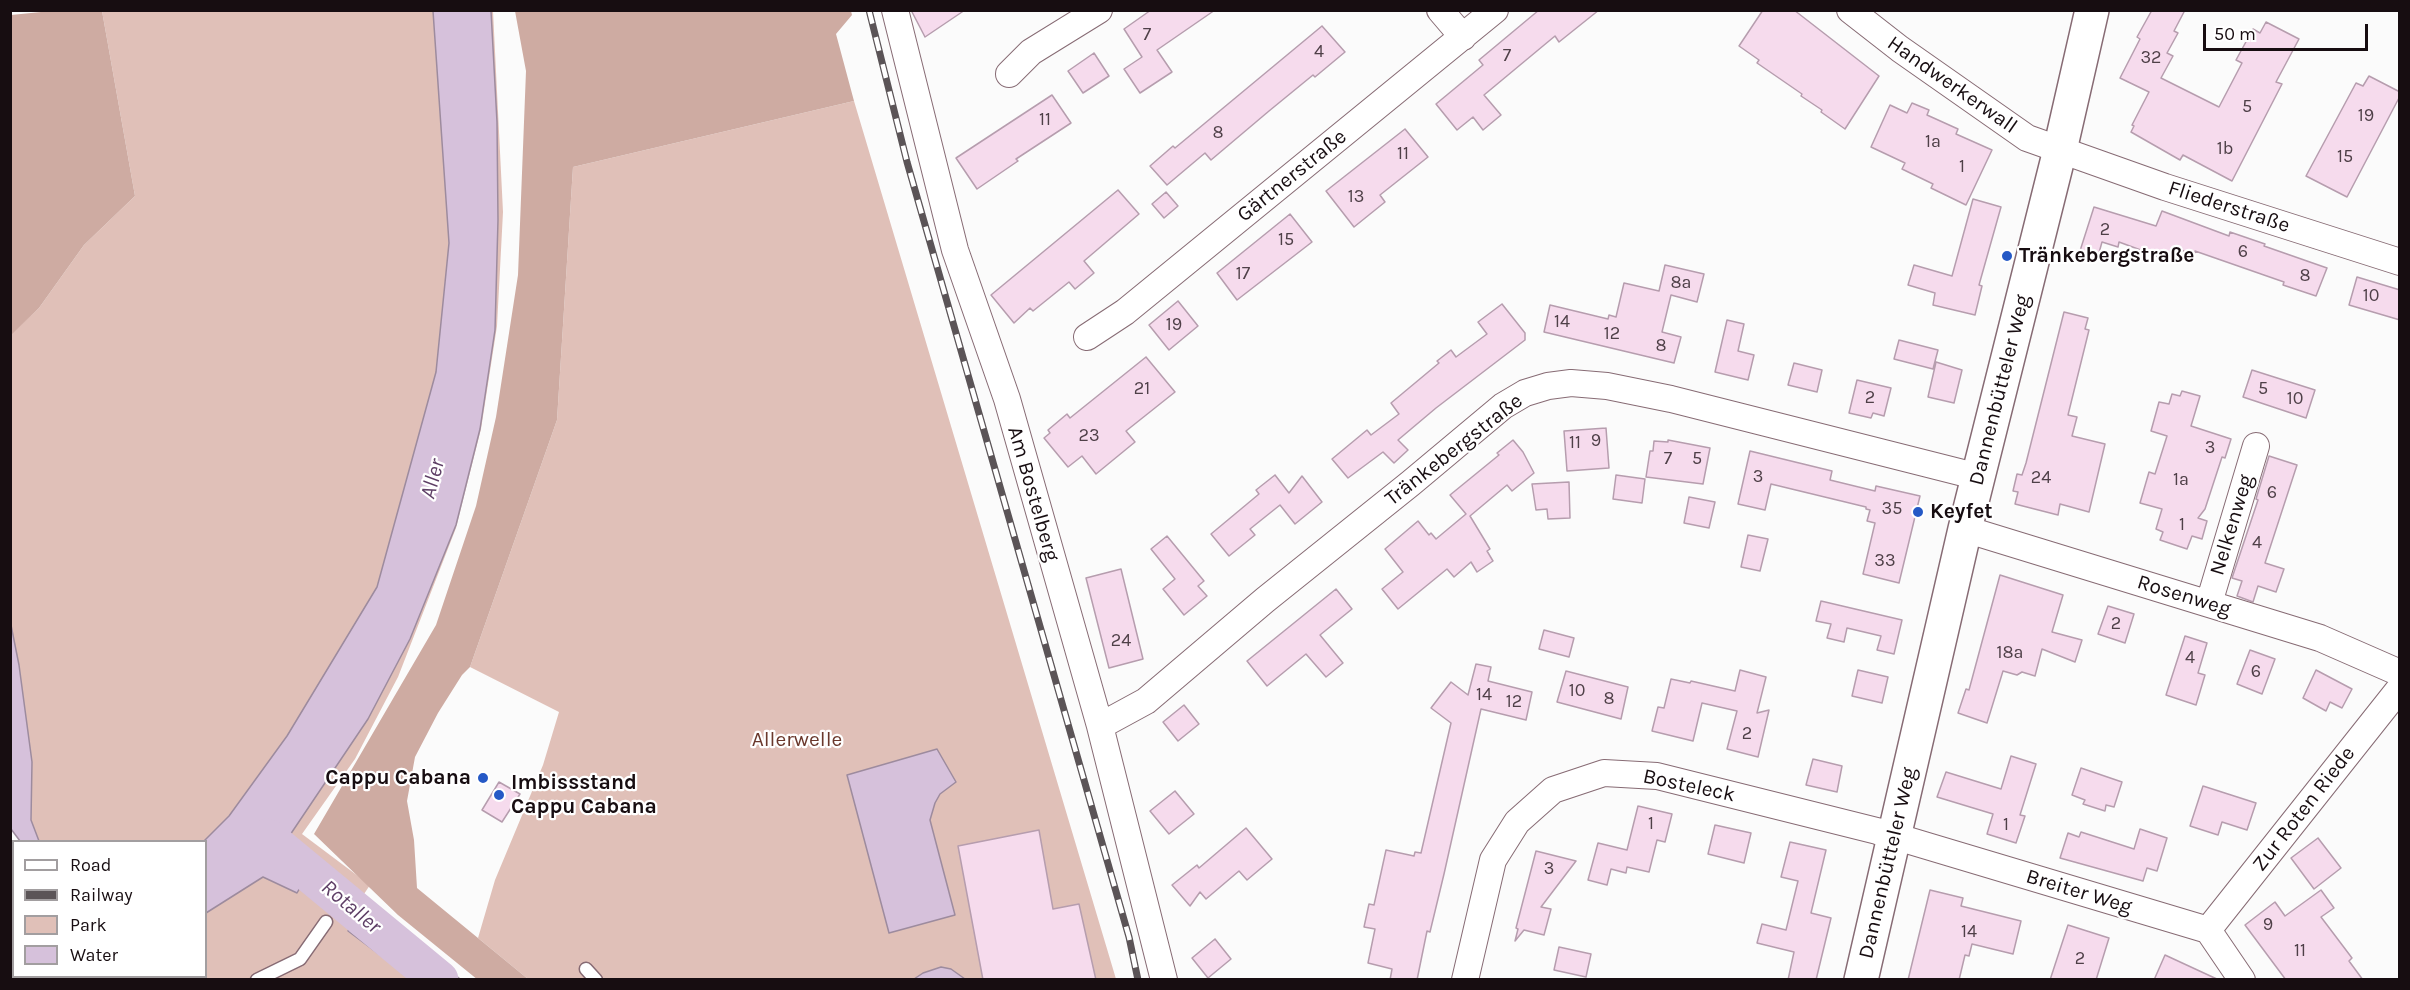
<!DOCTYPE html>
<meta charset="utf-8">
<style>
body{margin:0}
#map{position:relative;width:2410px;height:990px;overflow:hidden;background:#fbfbfb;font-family:Karla,sans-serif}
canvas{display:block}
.frame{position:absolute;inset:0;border:12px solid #170d11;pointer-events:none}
.legend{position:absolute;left:12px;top:840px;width:195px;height:138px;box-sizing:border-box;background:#fff;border:2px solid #a29ea0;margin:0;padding:8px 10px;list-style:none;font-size:18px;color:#170d11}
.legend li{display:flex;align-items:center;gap:12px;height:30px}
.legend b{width:30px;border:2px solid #a29ea0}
.scale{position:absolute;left:2203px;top:24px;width:165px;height:27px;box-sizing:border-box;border:3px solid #170d11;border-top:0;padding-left:8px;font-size:18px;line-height:21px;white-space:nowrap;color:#170d11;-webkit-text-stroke:4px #fff;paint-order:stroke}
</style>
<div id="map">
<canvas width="2410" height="990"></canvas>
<div class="frame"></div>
<ul class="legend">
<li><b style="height:8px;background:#fff"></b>Road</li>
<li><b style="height:8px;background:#5b5457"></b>Railway</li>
<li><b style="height:16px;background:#e0c0b8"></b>Park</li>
<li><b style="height:16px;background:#d6c1db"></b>Water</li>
</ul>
<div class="scale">50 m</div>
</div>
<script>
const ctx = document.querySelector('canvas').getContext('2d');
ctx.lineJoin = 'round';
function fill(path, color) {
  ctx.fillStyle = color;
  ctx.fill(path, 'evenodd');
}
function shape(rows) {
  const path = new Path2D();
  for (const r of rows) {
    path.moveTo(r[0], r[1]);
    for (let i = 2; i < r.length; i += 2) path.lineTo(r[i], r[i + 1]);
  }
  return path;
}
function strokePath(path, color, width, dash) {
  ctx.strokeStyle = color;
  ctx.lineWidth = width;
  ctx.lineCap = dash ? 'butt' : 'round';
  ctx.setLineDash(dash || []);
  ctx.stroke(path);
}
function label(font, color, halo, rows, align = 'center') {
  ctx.font = font + ' Karla,sans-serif';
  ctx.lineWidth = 4.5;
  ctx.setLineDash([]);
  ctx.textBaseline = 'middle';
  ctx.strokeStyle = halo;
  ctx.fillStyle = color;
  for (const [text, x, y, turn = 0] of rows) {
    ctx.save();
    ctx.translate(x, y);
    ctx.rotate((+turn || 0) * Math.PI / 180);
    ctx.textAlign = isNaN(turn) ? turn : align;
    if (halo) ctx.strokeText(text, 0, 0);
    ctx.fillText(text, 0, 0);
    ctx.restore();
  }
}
fill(shape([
 [102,11,493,11,503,212,497,326,481,429,456,528,398,677,355,759,302,834,370,885,360,900,461,979,135,980,132,977,206,976,206,842,38,840,31,820,32,762,19,665,11,625,10,335,39,308,84,245,135,196],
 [854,101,1116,979,528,979,478,938,495,880,543,765,559,712,470,667,557,420,573,167]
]), '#e0c0b8');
fill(shape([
 [61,10,102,11,135,196,84,245,39,308,11,335,11,15],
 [515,11,851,11,852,15,836,34,854,101,573,167,557,420,470,667,462,675,438,713,415,757,407,801,414,840,417,888,528,979,478,980,398,915,314,834,436,625,476,506,496,417,518,275,526,71]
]), '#ceaba2');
const water = shape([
 [433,11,491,11,497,122,498,220,495,330,480,429,456,525,410,639,368,719,290,835,315,861,297,893,263,877,206,913,206,842,204,841,229,816,287,736,377,587,436,372,449,243,433,11],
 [11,625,19,665,32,762,31,820,39,841,20,841,11,829,11,625],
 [937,749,956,782,940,794,935,803,930,820,955,915,889,933,847,775,937,749],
 [368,903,460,979,412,979,348,931,368,903],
 [941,967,951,969,965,979,914,979,923,973,941,967]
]);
fill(water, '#d6c1db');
strokePath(water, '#9d8b9e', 1.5);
strokePath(shape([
 [267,838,439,980]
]), '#d6c1db', 39);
const building = shape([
 [911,10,965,10,925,37,911,10],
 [1151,10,1215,10,1157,50,1172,72,1140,93,1124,69,1142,57,1124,29,1151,10],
 [1539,10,1599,10,1559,42,1555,36,1484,95,1501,115,1483,130,1473,117,1457,130,1436,104,1483,65,1479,60,1539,10],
 [1763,10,1794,10,1879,76,1845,129,1821,112,1822,110,1801,96,1802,94,1757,63,1759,60,1739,46,1763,10],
 [2152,10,2185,10,2174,31,2178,33,2167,53,2173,56,2161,78,2219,107,2242,63,2236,60,2253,29,2260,33,2266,22,2299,39,2276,82,2282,84,2232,181,2183,155,2180,160,2131,132,2134,126,2132,125,2149,92,2120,78,2140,39,2137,37,2152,10],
 [1322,26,1345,52,1315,77,1313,75,1269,111,1211,160,1205,153,1167,185,1150,166,1173,146,1175,148,1322,26],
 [1094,53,1109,76,1083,93,1068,71,1094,53],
 [2369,76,2400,92,2400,96,2347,197,2306,176,2356,83,2363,86,2369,76],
 [1052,95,1071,123,1016,159,1018,161,977,189,956,158,1052,95],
 [1912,103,1929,110,1927,115,1958,129,1956,134,1992,150,1966,205,1931,188,1933,184,1902,169,1905,163,1871,147,1890,105,1907,113,1912,103],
 [1405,129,1428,157,1380,195,1385,202,1354,227,1326,191,1405,129],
 [1118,190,1139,214,1084,261,1094,273,1075,289,1069,282,1033,311,1030,308,1014,323,991,295,1118,190],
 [1166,192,1178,206,1164,218,1152,204,1166,192],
 [1973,199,2001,207,1979,285,1982,286,1975,315,1933,305,1935,293,1908,285,1914,265,1952,276,1973,199],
 [2094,207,2156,226,2162,211,2229,236,2230,232,2265,244,2264,246,2327,268,2316,296,2283,285,2284,282,2195,251,2194,255,2178,249,2173,262,2119,242,2118,247,2102,242,2097,260,2079,254,2094,207],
 [1290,214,1312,242,1237,300,1217,273,1290,214],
 [1665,265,1704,274,1697,302,1671,295,1662,332,1681,337,1674,363,1544,332,1550,305,1608,319,1609,315,1616,317,1624,283,1659,291,1665,265],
 [2357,277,2400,290,2400,320,2349,305,2357,277],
 [1178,301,1198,326,1169,350,1149,325,1178,301],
 [1502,304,1525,333,1525,340,1436,408,1398,440,1408,450,1394,463,1383,452,1348,478,1332,459,1367,430,1371,435,1399,414,1391,403,1439,363,1437,361,1451,350,1456,357,1487,334,1478,322,1502,304],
 [2064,312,2088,318,2085,329,2089,330,2068,415,2077,417,2072,436,2105,444,2089,512,2060,504,2058,515,2015,504,2018,492,2013,491,2017,474,2022,475,2026,463,2064,312],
 [1727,320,1744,324,1738,351,1754,355,1748,380,1715,372,1727,320],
 [1899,340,1938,350,1933,369,1894,359,1899,340],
 [1146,357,1175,392,1126,431,1135,442,1096,474,1082,456,1068,467,1044,438,1050,433,1048,430,1067,414,1070,418,1146,357],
 [1936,362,1962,370,1954,403,1928,397,1936,362],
 [1794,363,1822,370,1817,392,1788,385,1794,363],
 [2252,370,2315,390,2306,418,2243,397,2252,370],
 [1857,380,1891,388,1884,416,1873,413,1871,418,1849,413,1857,380],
 [2182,391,2200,396,2191,426,2231,439,2225,458,2222,457,2205,509,2198,518,2207,521,2202,539,2192,536,2187,549,2160,540,2163,532,2156,529,2162,509,2140,503,2149,472,2155,474,2167,436,2151,431,2159,402,2169,404,2172,394,2180,396,2182,391],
 [1606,428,1609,468,1567,471,1564,431,1606,428],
 [1513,440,1523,452,1534,473,1512,491,1507,485,1470,516,1490,549,1487,551,1493,561,1477,572,1471,562,1454,577,1447,569,1398,609,1382,589,1403,572,1385,549,1418,521,1429,535,1431,533,1436,539,1466,514,1450,495,1499,455,1497,453,1513,440],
 [1668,440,1710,448,1703,484,1646,477,1650,451,1653,451,1654,441,1668,442,1668,440],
 [1750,451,1832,471,1830,480,1875,491,1876,486,1920,496,1899,583,1863,574,1875,523,1867,521,1870,510,1866,509,1866,507,1771,484,1765,510,1738,504,1750,451],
 [2269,456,2297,465,2265,563,2284,569,2276,592,2258,586,2253,602,2237,596,2242,581,2232,578,2258,500,2256,499,2269,456],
 [1275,475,1289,493,1302,476,1322,502,1295,524,1280,505,1250,529,1255,535,1229,556,1211,534,1259,494,1256,490,1275,475],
 [1616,475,1645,479,1642,503,1613,499,1616,475],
 [1569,482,1570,518,1548,519,1547,509,1536,510,1532,484,1569,482],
 [1689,497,1715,502,1709,528,1684,523,1689,497],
 [1748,535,1768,539,1760,571,1741,567,1748,535],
 [1167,536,1204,581,1198,586,1207,596,1184,615,1163,589,1175,579,1151,549,1167,536],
 [1121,569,1143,659,1109,668,1086,578,1121,569],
 [2000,575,2063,595,2052,632,2082,640,2075,662,2042,649,2035,676,2022,672,2017,675,2003,671,1987,723,1958,713,1966,689,1969,690,2000,575],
 [1336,589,1352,609,1320,635,1343,663,1326,677,1306,654,1267,686,1247,661,1336,589],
 [1821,601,1902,620,1894,654,1877,650,1881,636,1847,628,1844,642,1827,638,1831,624,1816,621,1821,601],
 [2108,606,2134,614,2125,643,2098,634,2108,606],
 [1544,630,1574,638,1569,657,1539,649,1544,630],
 [2185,636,2207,643,2198,673,2205,675,2196,705,2166,695,2185,636],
 [2250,650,2275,659,2262,694,2237,684,2250,650],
 [1476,664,1491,667,1488,681,1532,692,1526,720,1481,709,1444,874,1430,932,1427,931,1417,980,1390,980,1392,969,1368,963,1375,929,1364,927,1369,904,1374,905,1386,850,1414,856,1415,852,1421,853,1451,723,1431,708,1451,682,1468,695,1476,664],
 [1740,670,1766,677,1757,713,1769,710,1758,757,1727,749,1737,711,1702,703,1693,741,1652,731,1658,707,1664,708,1671,679,1690,683,1691,681,1735,691,1740,670],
 [1858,670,1888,677,1882,703,1852,696,1858,670],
 [2316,670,2352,689,2342,708,2330,702,2326,711,2303,698,2316,670],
 [1566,671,1628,687,1621,719,1557,702,1566,671],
 [1184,705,1199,724,1178,741,1163,722,1184,705],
 [2011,756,2036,764,2020,815,2025,816,2016,843,1987,834,1993,814,1937,797,1946,772,2001,789,2011,756],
 [1813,759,1842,766,1837,792,1806,785,1813,759],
 [2081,768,2122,782,2114,807,2106,805,2105,811,2083,804,2085,800,2072,795,2081,768],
 [499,782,520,794,502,822,482,810,499,782],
 [2203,786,2256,803,2247,830,2222,822,2218,835,2190,826,2203,786],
 [1175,791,1194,814,1169,834,1150,811,1175,791],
 [1638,806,1672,814,1665,842,1657,840,1649,872,1627,867,1626,873,1611,869,1607,885,1588,880,1598,843,1627,850,1638,806],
 [1715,825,1751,833,1744,863,1708,854,1715,825],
 [1246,828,1272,859,1247,880,1239,871,1206,899,1200,892,1190,906,1172,885,1197,865,1199,868,1246,828],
 [2140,829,2167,838,2157,871,2147,868,2143,881,2060,858,2068,833,2079,837,2081,832,2134,849,2140,829],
 [1039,830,1053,909,1079,904,1096,980,983,980,958,846,1039,830],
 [2318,838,2341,868,2314,889,2291,858,2318,838],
 [1790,842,1826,850,1811,913,1831,918,1816,980,1788,980,1794,952,1757,943,1762,924,1786,930,1798,881,1781,877,1790,842],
 [1536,851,1576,861,1541,907,1551,909,1544,935,1524,930,1515,941,1518,929,1516,928,1536,851],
 [1930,890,1963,898,1961,906,2021,921,2013,954,1972,944,1969,956,1965,955,1959,980,1908,980,1930,890],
 [2321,890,2334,908,2321,917,2352,958,2349,961,2363,980,2286,980,2245,925,2275,902,2285,916,2321,890],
 [2068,925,2109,938,2096,980,2050,980,2068,925],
 [1215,939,1231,959,1208,978,1192,958,1215,939],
 [1559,947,1591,954,1586,977,1554,970,1559,947],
 [2165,955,2219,980,2154,980,2165,955]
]);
fill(building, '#f6dbed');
strokePath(building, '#b69dae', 1.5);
const lane = shape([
 [586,969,596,980],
 [105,976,108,980],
 [257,980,300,959,326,922]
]);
const street = shape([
 [895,10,955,250,1007,399,1100,726,1164,980],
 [1440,10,1463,37],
 [1850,10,1900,49,2027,138,2165,187,2400,262],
 [1009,74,1031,52,1099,10],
 [1087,337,1125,312,1495,10],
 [1965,529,2320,638,2400,673],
 [2209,603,2256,446],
 [1100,726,1146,701,1265,600,1411,483,1503,406,1525,393,1548,386,1571,383,1607,386,1671,399,1979,477],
 [2208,930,2400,688],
 [1465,980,1493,860,1517,822,1553,790,1604,773,1657,776,1877,831,2208,930,2242,980]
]);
const secondary = shape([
 [1861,980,1965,529,2060,150,2092,10]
]);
strokePath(lane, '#876b74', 15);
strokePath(street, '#876b74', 28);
strokePath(secondary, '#876b74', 36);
strokePath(lane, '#fff', 12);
strokePath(street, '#fff', 26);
strokePath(secondary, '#fff', 33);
const rail = shape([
 [869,10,907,162,1129,937,1138,980]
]);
strokePath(rail, '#5b5457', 7);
strokePath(rail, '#fff', 4.5, [14]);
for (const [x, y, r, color] of [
 [2007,256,6,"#2559c6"],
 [1918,512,6,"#2559c6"],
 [483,778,6,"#2559c6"],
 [499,795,6,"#2559c6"]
]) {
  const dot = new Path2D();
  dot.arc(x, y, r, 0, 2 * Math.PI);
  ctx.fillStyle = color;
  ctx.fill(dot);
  strokePath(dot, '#fff', 2);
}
label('18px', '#4f4048', null, [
 ["7",1147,35],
 ["4",1319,52],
 ["7",1507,56],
 ["32",2151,58],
 ["5",2247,107],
 ["19",2366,116],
 ["11",1045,120],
 ["8",1218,133],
 ["1a",1933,142],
 ["1b",2225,149],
 ["11",1403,154],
 ["15",2345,157],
 ["1",1962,167],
 ["13",1356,197],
 ["2",2105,230],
 ["15",1286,240],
 ["6",2243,252],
 ["17",1243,274],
 ["8",2305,276],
 ["8a",1681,283],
 ["10",2371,296],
 ["14",1562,322],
 ["19",1174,325],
 ["12",1612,334],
 ["8",1661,346],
 ["21",1142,389],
 ["5",2263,389],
 ["2",1870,398],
 ["10",2295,399],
 ["23",1089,436],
 ["9",1596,441],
 ["11",1575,443],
 ["3",2210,448],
 ["7",1668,459],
 ["5",1697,459],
 ["3",1758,477],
 ["24",2041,478],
 ["1a",2181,480],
 ["6",2272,493],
 ["35",1892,509],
 ["1",2182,525],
 ["4",2257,543],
 ["33",1885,561],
 ["2",2116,624],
 ["24",1121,641],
 ["18a",2010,653],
 ["4",2190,658],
 ["6",2256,672],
 ["10",1577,691],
 ["14",1484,695],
 ["8",1609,699],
 ["12",1514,702],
 ["2",1747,734],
 ["1",1651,824],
 ["1",2006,825],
 ["3",1549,869],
 ["9",2268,925],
 ["14",1969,932],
 ["11",2300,951],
 ["2",2080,959]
]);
label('21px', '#170d11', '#fff', [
 ["Handwerkerwall",1952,85,35],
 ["Gärtnerstraße",1292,176,-39],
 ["Fliederstraße",2229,207,18],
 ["Dannenbütteler Weg",2000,390,-76],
 ["Tränkebergstraße",1454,450,-38],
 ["Am Bostelberg",1033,494,74],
 ["Nelkenweg",2232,525,-73],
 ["Rosenweg",2184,596,17],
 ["Bosteleck",1689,786,12],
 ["Zur Roten Riede",2304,809,-52],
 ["Dannenbütteler Weg",1888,863,-77],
 ["Breiter Weg",2079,892,17]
]);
label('bold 21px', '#170d11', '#fff', [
 ["Tränkebergstraße",2019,256],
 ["Keyfet",1930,512],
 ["Cappu Cabana",471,778,"right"],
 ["Imbissstand",511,783],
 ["Cappu Cabana",511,807]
], 'left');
label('21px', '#6a382c', '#fff', [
 ["Allerwelle",797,740]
]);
label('italic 22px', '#5e3f66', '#fff', [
 ["Aller",433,479,-75],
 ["Rotaller",351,907,40]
]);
</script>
